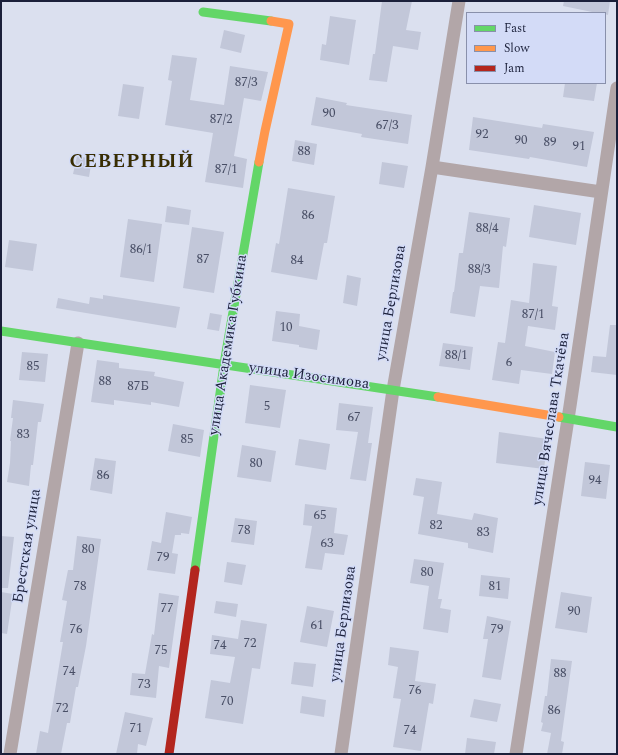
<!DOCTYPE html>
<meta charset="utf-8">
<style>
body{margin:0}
#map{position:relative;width:618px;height:755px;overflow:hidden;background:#dbe0ef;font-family:Spectral,serif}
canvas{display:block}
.frame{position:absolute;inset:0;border:2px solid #1b203a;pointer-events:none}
.legend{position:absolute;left:466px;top:12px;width:140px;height:72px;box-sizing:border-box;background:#d3dbf7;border:1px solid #8990ab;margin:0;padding:5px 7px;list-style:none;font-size:12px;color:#1b203a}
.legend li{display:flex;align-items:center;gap:8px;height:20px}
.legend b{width:20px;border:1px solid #8990ab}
</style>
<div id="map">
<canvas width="618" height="755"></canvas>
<div class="frame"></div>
<ul class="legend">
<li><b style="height:5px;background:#63d668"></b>Fast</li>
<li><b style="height:5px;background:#ff974d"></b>Slow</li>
<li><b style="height:5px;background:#b3261e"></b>Jam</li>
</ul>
</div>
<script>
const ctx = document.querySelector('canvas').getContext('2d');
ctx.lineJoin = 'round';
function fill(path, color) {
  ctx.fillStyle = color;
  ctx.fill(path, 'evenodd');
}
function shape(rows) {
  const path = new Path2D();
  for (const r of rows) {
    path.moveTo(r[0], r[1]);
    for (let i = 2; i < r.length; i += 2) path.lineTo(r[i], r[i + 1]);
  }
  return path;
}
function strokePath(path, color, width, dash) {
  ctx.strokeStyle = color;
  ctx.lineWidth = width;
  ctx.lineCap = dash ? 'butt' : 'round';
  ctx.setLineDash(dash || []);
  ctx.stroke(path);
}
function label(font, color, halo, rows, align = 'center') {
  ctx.font = font + ' Spectral,serif';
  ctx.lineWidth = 3;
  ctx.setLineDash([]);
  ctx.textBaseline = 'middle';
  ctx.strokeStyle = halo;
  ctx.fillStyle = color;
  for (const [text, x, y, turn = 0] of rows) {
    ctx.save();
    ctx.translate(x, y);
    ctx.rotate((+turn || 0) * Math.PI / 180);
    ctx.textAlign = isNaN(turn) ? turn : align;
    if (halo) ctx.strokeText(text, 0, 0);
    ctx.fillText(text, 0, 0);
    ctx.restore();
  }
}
fill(shape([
 [382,1,412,1,406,30,421,32,418,50,393,46,387,82,369,80,373,54,375,54],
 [564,1,610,1,608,15,605,14,605,13,597,13,563,6],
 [330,16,356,20,349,65,320,60,322,44,326,45],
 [224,30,245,35,241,53,220,48],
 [172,55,197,58,190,100,224,105,230,66,268,72,261,101,244,98,234,156,247,159,243,188,205,182,213,133,165,125,172,81,168,80],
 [565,83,597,83,594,101,563,97],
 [123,84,144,87,139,119,118,116],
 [316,97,347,103,346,105,412,115,408,144,361,137,362,134,311,125],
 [473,117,542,128,543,124,594,132,587,167,530,157,529,159,469,150],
 [295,140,317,144,314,165,292,161],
 [77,156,92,159,89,177,73,174],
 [382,162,408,166,404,188,379,184],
 [288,188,335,196,327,243,324,243,317,280,271,272,276,243,279,244],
 [534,205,581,213,576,245,529,237],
 [167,206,191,210,189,225,165,222],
 [469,212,510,218,506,247,503,246,499,288,480,286,475,317,450,313,453,292,454,292,459,253,463,253],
 [128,219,162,224,154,282,120,277],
 [192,227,224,232,214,293,183,288],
 [9,240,37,244,33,271,5,267],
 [533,263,557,266,552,306,558,307,555,330,528,326,525,346,555,352,552,374,521,370,519,384,492,380,498,342,505,343,511,300,529,303],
 [347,275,361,278,357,306,343,303],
 [103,295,180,307,176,328,56,308,58,298,89,304,90,297,103,299],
 [276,311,300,314,299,326,320,330,317,350,299,347,299,345,272,341],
 [210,313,222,315,219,331,207,329],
 [610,325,617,325,617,375,591,372,593,356,606,357],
 [443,343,473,347,470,370,439,366],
 [22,352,48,354,45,382,19,380],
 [97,360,119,363,119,368,155,372,154,376,184,382,179,407,151,402,151,405,114,400,114,405,91,402],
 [250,385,286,390,280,428,245,423],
 [13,400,44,404,41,422,38,422,33,465,31,465,29,486,7,482,10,463,11,441,10,441,13,418,11,418],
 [339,403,373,407,368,443,372,443,366,481,350,479,358,432,336,430],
 [173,424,204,430,200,457,168,451],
 [499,432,548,439,544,469,496,463],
 [299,439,330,444,326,470,295,465],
 [242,445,276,451,271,482,237,477],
 [95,458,116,461,112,494,90,490],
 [585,462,610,465,606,499,581,496],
 [416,478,442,482,437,514,472,520,474,513,498,518,493,553,468,548,468,543,418,534,424,497,413,495],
 [305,504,337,508,334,533,348,535,344,555,325,553,322,570,305,568,312,526,303,525],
 [166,512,192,517,189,534,181,533,181,535,175,535,172,553,178,554,175,574,147,570,152,541,161,543],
 [235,518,257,521,254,545,231,542],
 [1,536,14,537,8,588,1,588],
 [77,536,101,539,86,646,78,687,76,687,70,723,67,723,61,754,36,754,40,731,48,733,63,642,60,642,67,601,62,600,68,570,73,570],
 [414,559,444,563,438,599,442,599,440,608,451,610,448,633,423,629,429,586,410,583],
 [227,562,246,565,242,585,224,582],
 [481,575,510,578,508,599,479,596],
 [1,592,13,594,7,634,1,633],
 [561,592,592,597,587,633,555,628],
 [159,593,179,596,169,668,159,666,156,698,130,695,132,673,145,674,152,634,154,635],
 [216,601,238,604,236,617,214,613],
 [307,606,334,611,327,647,300,642],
 [487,616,511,621,501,680,482,677,488,639,483,639],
 [241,620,267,624,260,669,252,668,243,724,205,718,211,680,230,683,235,657,210,654,212,635,238,639],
 [390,647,419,651,415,681,436,684,433,704,429,703,421,751,393,747,401,699,393,698,398,667,388,665],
 [551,659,572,661,561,741,564,742,562,754,547,754,551,733,541,731,543,723,541,722,545,696,547,696],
 [294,662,316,664,313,687,291,684],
 [302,696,326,700,324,717,300,713],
 [474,699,501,704,497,722,470,717],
 [125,712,153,718,146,746,138,744,137,754,116,754],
 [467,738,496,742,494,754,465,754]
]), '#c2c7d9');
strokePath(shape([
 [432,167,601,192],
 [10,754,78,343],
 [341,754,393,390,432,167,459,1],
 [516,754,570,406,617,88]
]), '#b2a6a8', 13);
strokePath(shape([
 [203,12,271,21],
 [1,331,438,397],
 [559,417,617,427],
 [195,570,225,358,259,162]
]), '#63d668', 9);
strokePath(shape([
 [259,162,265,131,289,24,271,21],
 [438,397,559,417]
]), '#ff974d', 9);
strokePath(shape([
 [169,754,195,570]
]), '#b3261e', 9);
label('13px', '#484e65', null, [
 ["87/3",246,83],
 ["90",329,114],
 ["87/2",221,120],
 ["67/3",387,126],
 ["92",482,135],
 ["90",521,141],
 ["89",550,143],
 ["91",579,147],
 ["88",304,152],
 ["87/1",226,170],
 ["86",308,216],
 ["88/4",487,229],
 ["86/1",141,250],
 ["87",203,260],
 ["84",297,261],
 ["88/3",479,270],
 ["87/1",533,315],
 ["10",286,328],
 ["88/1",456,356],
 ["6",509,363],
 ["85",33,367],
 ["88",105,382],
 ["87Б",138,387],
 ["5",267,407],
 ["67",354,418],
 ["83",23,435],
 ["85",187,440],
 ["80",256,464],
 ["86",103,476],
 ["94",595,481],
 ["65",320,516],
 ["82",436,526],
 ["78",244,531],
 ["83",483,533],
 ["63",327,544],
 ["80",88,550],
 ["79",163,558],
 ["80",427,573],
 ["78",80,587],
 ["81",495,587],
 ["77",167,609],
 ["90",574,612],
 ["61",317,626],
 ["76",76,630],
 ["79",497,630],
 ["72",250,644],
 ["74",220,646],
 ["75",161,651],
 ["74",69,672],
 ["88",560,674],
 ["73",144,685],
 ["76",415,691],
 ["70",227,702],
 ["72",62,709],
 ["86",554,711],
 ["71",136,729],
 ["74",410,731]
]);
label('15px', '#1b203a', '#d3dbf7', [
 ["улица Берлизова",392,303,-80],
 ["улица Академика Губкина",229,345,-81],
 ["улица Изосимова",309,377,8],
 ["улица Вячеслава Ткачёва",552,419,-81],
 ["Брестская улица",28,546,-81],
 ["улица Берлизова",344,624,-82]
]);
ctx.letterSpacing = '1px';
label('bold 19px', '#382d02', '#d3dbf7', [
 ["СЕВЕРНЫЙ",132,163]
]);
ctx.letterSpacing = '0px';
</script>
